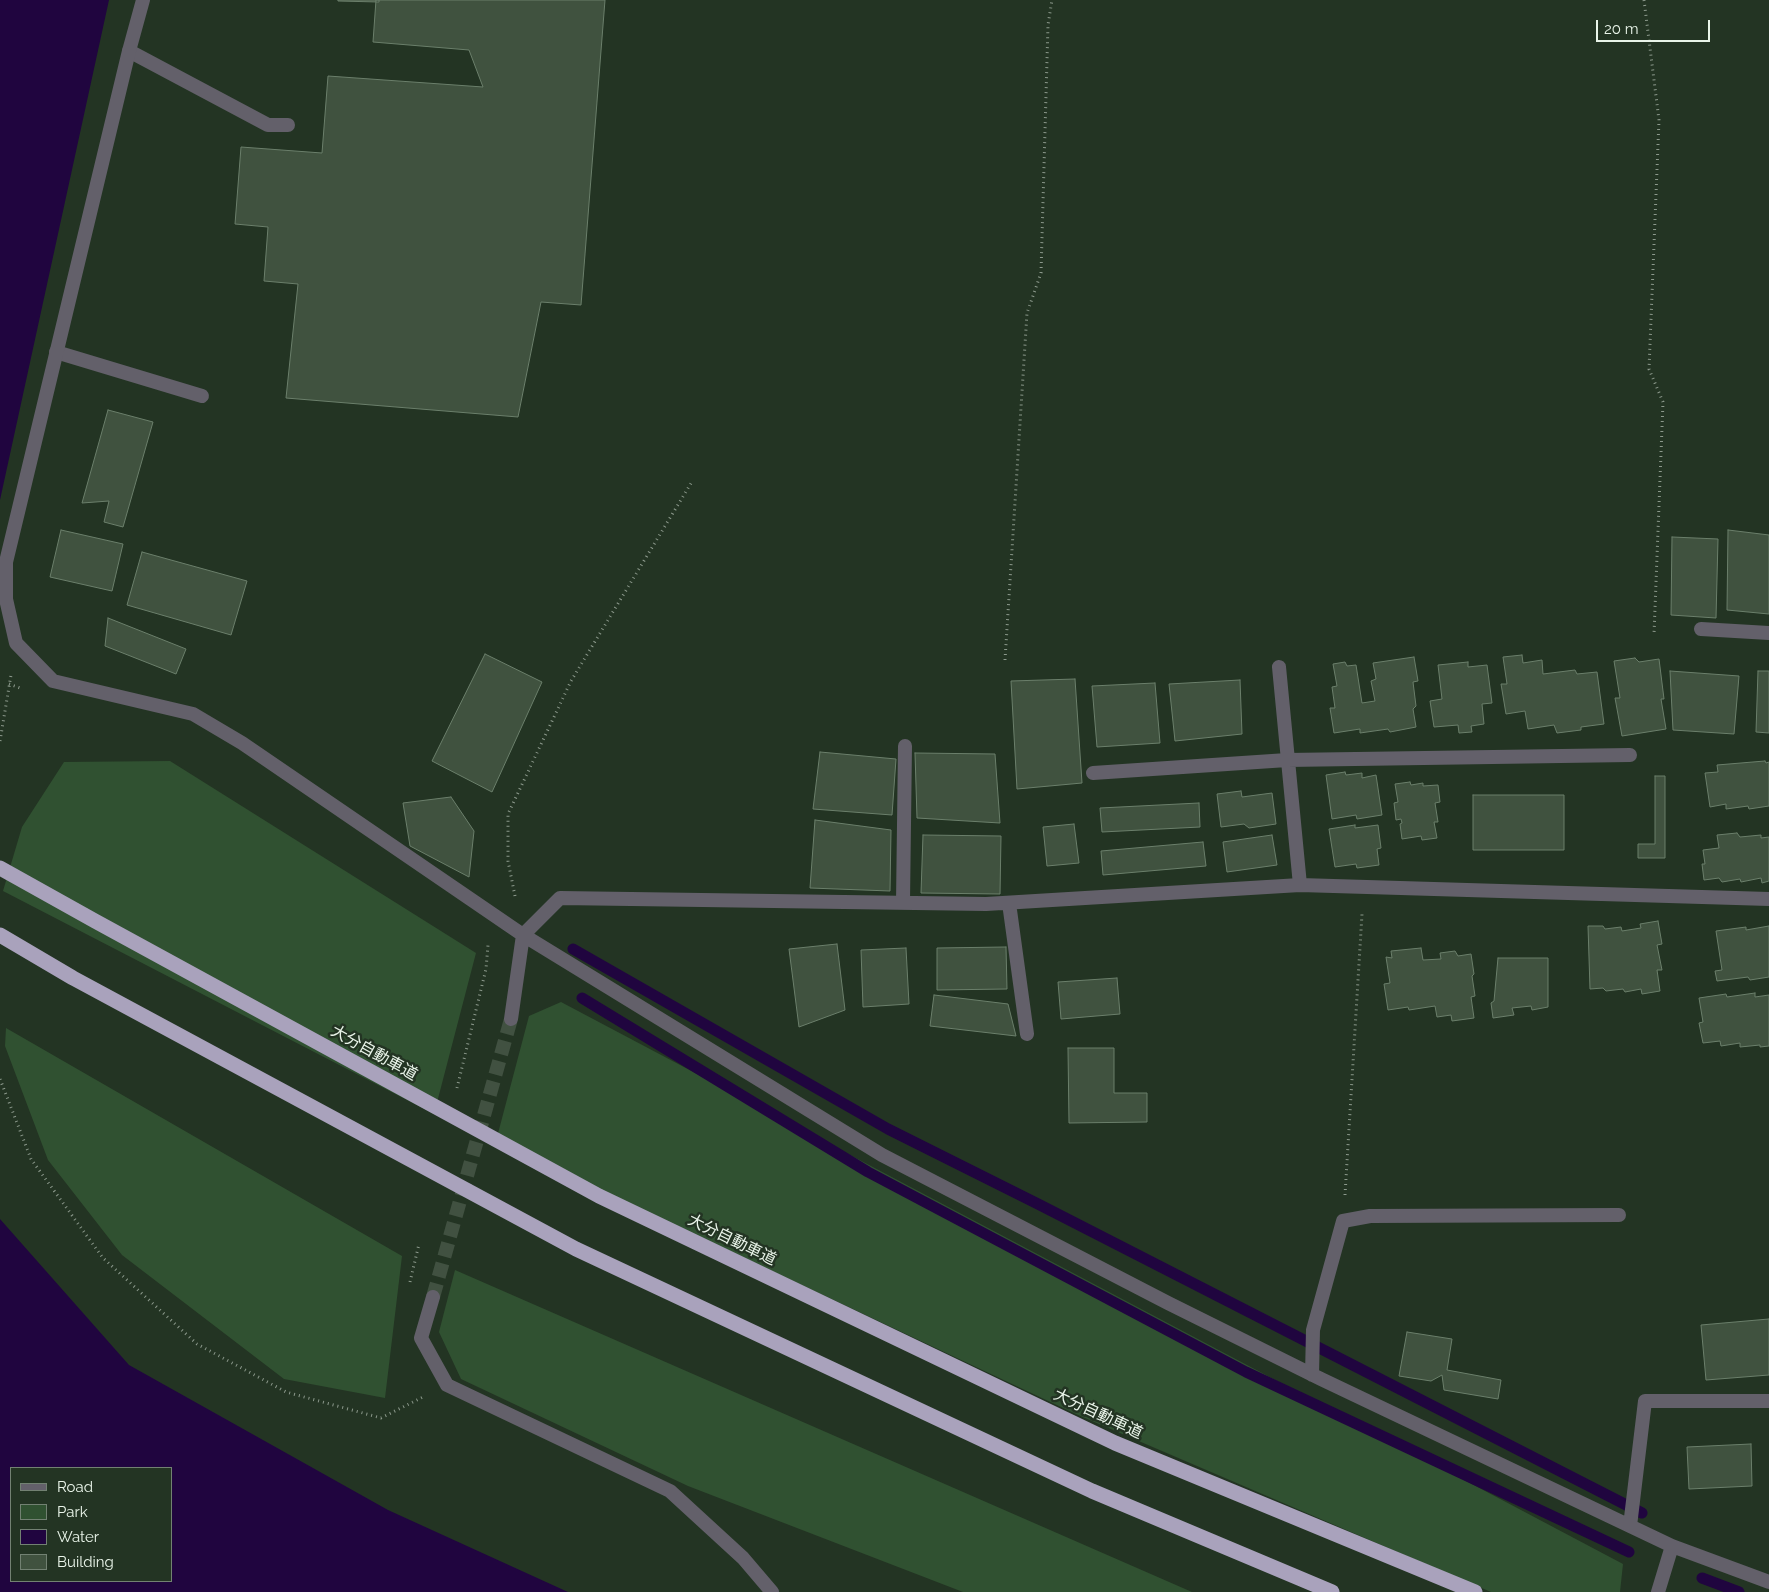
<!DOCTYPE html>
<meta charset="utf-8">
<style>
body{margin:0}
#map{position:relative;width:1769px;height:1592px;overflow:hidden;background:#233423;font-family:Raleway,sans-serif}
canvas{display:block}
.legend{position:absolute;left:10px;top:1467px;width:162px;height:115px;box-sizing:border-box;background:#233423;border:1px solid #728172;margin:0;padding:6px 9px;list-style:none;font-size:15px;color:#e9f4e9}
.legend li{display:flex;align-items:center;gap:10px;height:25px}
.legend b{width:25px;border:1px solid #728172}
.scale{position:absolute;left:1596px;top:20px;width:114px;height:22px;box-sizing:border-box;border:2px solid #e9f4e9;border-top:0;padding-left:6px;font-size:15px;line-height:18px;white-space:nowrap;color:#e9f4e9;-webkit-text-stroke:4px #233423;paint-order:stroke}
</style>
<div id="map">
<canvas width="1769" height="1592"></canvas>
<ul class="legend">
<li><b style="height:6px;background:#63606a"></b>Road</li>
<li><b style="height:14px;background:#305131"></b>Park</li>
<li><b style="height:14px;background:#20053f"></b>Water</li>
<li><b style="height:14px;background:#40523f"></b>Building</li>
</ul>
<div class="scale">20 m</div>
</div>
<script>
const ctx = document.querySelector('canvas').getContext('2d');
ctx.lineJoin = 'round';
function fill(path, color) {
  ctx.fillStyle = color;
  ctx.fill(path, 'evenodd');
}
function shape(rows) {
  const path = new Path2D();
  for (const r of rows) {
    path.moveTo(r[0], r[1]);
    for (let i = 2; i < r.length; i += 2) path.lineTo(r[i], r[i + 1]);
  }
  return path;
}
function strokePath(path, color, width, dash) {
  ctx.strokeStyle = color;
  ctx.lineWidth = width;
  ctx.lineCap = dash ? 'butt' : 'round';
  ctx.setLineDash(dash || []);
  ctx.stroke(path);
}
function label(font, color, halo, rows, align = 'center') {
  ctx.font = font + ' Raleway,"Noto Sans JP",sans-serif';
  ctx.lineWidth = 5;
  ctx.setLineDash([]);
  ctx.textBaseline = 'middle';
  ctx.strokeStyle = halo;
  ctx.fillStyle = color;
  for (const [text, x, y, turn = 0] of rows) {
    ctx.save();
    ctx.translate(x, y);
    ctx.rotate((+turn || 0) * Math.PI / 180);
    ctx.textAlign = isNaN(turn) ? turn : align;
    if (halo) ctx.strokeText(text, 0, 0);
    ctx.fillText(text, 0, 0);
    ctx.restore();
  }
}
fill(shape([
 [170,761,476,953,434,1114,3,891,22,827,64,762],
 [561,1002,1623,1564,1620,1592,1491,1592,1078,1415,496,1141,529,1016],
 [6,1028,402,1256,385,1398,284,1379,122,1255,48,1160,5,1046],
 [455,1270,1192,1592,963,1592,688,1486,461,1379,439,1332]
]), '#305131');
fill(shape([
 [0,0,109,0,0,500],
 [0,1219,129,1365,388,1510,568,1592,0,1592],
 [171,1468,171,1581,11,1581,11,1468]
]), '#20053f');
strokePath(shape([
 [573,949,888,1129,1040,1205,1642,1513],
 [582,998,868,1172,1246,1372,1629,1552],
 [1702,1578,1739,1592]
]), '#20053f', 11);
const building = shape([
 [338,0,379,0,379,2,338,1,338,0],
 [376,0,605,0,581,305,541,302,518,417,286,398,298,284,264,281,268,227,235,224,241,147,322,153,328,76,483,87,469,50,373,42,376,0],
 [108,410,153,422,123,527,104,522,109,501,82,503,108,410],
 [61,530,123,544,112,591,50,577,61,530],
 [1728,530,1769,535,1769,614,1727,610,1728,530],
 [1672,537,1718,539,1716,618,1671,615,1672,537],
 [142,552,247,581,231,635,127,605,142,552],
 [108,618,186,649,176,674,105,646,108,618],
 [485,654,542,682,492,792,432,761,485,654],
 [1522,655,1523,663,1542,660,1543,674,1575,670,1577,674,1597,672,1604,724,1581,727,1581,730,1557,733,1554,725,1528,729,1525,711,1506,714,1501,684,1507,684,1503,657,1522,655],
 [1414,657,1418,681,1413,682,1416,706,1413,709,1416,727,1390,732,1388,729,1360,733,1360,729,1334,733,1330,708,1335,708,1332,687,1337,686,1333,664,1345,662,1347,666,1356,665,1362,703,1375,701,1371,681,1376,679,1373,663,1414,657],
 [1635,658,1639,662,1659,659,1664,699,1661,699,1666,729,1622,736,1615,698,1620,698,1614,661,1635,658],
 [1468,662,1468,667,1487,665,1492,703,1482,704,1484,724,1471,726,1472,732,1459,733,1458,725,1434,727,1430,701,1442,699,1438,665,1468,662],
 [1670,671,1739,676,1734,734,1673,730,1670,671],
 [1758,671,1769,671,1769,733,1756,732,1758,671],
 [1075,679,1082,783,1017,789,1011,681,1075,679],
 [1240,680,1242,734,1175,741,1169,684,1240,680],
 [1155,683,1160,743,1097,747,1092,686,1155,683],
 [820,752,896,759,892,815,813,809,820,752],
 [915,753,995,754,1000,823,917,818,915,753],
 [1765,761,1766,763,1769,762,1769,806,1749,809,1748,806,1726,809,1726,804,1710,807,1705,773,1718,772,1717,765,1765,761],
 [1345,772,1346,775,1362,773,1362,778,1376,775,1382,815,1357,819,1356,815,1332,819,1326,775,1345,772],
 [1655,776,1665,776,1665,858,1638,858,1638,844,1655,844,1655,776],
 [1410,782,1411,785,1423,783,1423,786,1438,785,1440,802,1435,803,1438,822,1434,822,1437,838,1422,840,1421,836,1402,839,1400,824,1402,823,1401,819,1396,820,1394,803,1398,802,1395,784,1410,782],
 [1241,791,1242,797,1272,793,1276,824,1249,828,1244,824,1221,827,1217,794,1241,791],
 [1473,795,1564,795,1564,850,1473,850,1473,795],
 [451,797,474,831,469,877,410,846,403,803,451,797],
 [1199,803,1200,827,1102,832,1100,808,1199,803],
 [815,820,891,830,890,891,810,888,815,820],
 [1074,824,1079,863,1047,866,1043,827,1074,824],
 [1355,825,1355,828,1378,825,1381,848,1377,849,1379,865,1357,868,1356,864,1335,867,1329,829,1355,825],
 [1737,833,1740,837,1761,835,1761,838,1769,837,1769,881,1762,883,1761,878,1741,882,1740,879,1722,882,1719,878,1704,880,1702,864,1705,864,1703,850,1719,848,1717,835,1737,833],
 [923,835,1001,836,1000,894,921,893,923,835],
 [1272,835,1277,865,1227,872,1223,842,1272,835],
 [1203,842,1206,866,1103,875,1101,851,1203,842],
 [1658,921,1662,944,1657,945,1662,970,1657,970,1660,991,1642,994,1641,989,1625,992,1623,989,1606,991,1603,988,1590,989,1588,926,1603,926,1605,929,1621,927,1622,931,1641,928,1640,924,1658,921],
 [1769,926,1769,977,1750,980,1748,977,1717,981,1715,971,1722,970,1716,931,1746,927,1746,930,1769,926],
 [837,944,845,1010,799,1027,789,949,837,944],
 [1006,947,1007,989,937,990,937,948,1006,947],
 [906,948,909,1004,863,1007,861,950,906,948],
 [1421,948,1423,960,1441,959,1440,953,1455,951,1458,956,1471,954,1474,974,1472,976,1475,996,1471,997,1474,1018,1452,1021,1451,1015,1437,1017,1435,1006,1409,1010,1408,1007,1388,1010,1384,984,1390,983,1386,957,1392,958,1391,951,1421,948],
 [1498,958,1548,958,1548,1007,1532,1010,1531,1006,1512,1008,1514,1015,1493,1018,1491,1003,1494,1001,1498,958],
 [1117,978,1120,1014,1061,1019,1058,982,1117,978],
 [1755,993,1755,997,1769,995,1769,1046,1760,1047,1760,1045,1740,1047,1740,1043,1721,1046,1720,1041,1703,1043,1699,1023,1703,1022,1699,998,1726,994,1727,997,1755,993],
 [934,995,1008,1004,1016,1036,930,1026,934,995],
 [1068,1048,1114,1048,1114,1093,1147,1093,1147,1122,1069,1123,1068,1048],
 [1769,1319,1769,1375,1706,1380,1701,1325,1769,1319],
 [1407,1332,1452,1339,1447,1370,1501,1380,1498,1399,1444,1390,1442,1375,1431,1381,1399,1376,1407,1332],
 [1751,1444,1752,1486,1689,1489,1687,1447,1751,1444]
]);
fill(building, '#40523f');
strokePath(building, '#6b7f6b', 1);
strokePath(shape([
 [433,1297,511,1019]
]), '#415141', 14, [14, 7]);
strokePath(shape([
 [1644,0,1659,120,1649,369,1663,402,1654,634],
 [1005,660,1027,313,1041,273,1048,25,1052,0],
 [9,684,20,688],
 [0,741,11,675],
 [515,896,508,861,508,814,571,681,693,480],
 [0,1079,31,1159,103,1258,197,1344,286,1392,381,1418,423,1397],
 [457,1088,486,969,488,945],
 [1345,1195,1362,914],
 [410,1282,419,1244]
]), '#8c998c', 3, [1, 4]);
strokePath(shape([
 [129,51,268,125,288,125],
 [56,352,202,396]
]), '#63606a', 14);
strokePath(shape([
 [143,0,129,51,6,562,6,599,16,643,53,681,193,714,242,743,523,935,882,1155,1168,1303,1321,1379,1672,1546,1769,1582],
 [1701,629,1769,633],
 [1279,667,1300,885],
 [1093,773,1287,760,1630,755],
 [903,902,905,746],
 [1009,903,1027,1034],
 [511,1019,523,935,560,898,986,904,1300,885,1769,899],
 [433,1297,421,1338,447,1385,670,1491,743,1558,772,1592],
 [1312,1375,1313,1330,1343,1221,1370,1216,1619,1215],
 [1630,1526,1645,1401,1769,1401],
 [1658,1592,1672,1546]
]), '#63606a', 14);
strokePath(shape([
 [0,868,95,921,599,1196,1115,1443,1475,1592],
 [0,935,73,978,576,1249,1092,1491,1332,1592]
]), '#a9a2bc', 15);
label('16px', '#e9f4e9', '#233423', [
 ["大分自動車道",374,1053,29],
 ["大分自動車道",732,1240,26],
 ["大分自動車道",1098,1414,25]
]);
</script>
